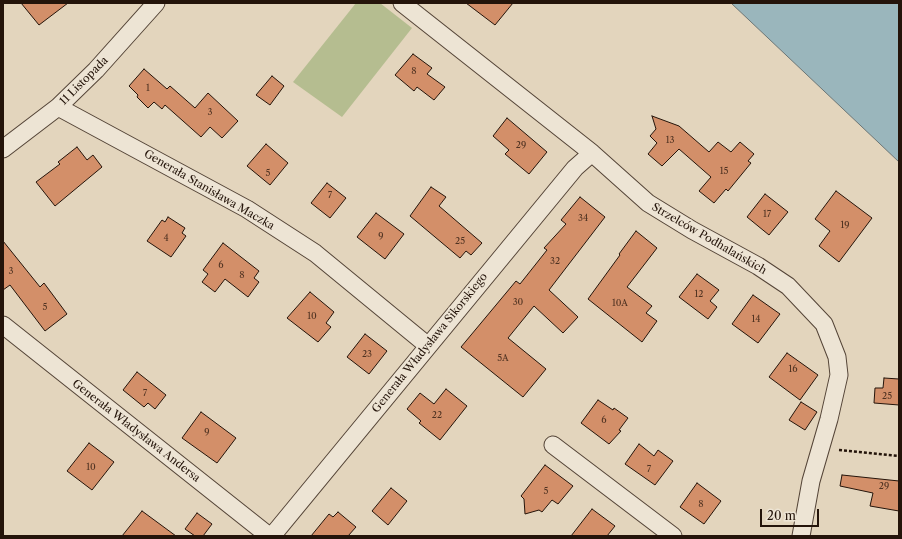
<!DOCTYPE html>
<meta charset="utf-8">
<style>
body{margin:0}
#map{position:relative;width:902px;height:539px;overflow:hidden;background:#e3d5bd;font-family:"Libre Caslon Text",serif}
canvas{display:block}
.frame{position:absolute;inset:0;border:4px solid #24140a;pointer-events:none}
.scale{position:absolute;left:760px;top:509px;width:59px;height:18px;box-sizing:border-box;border:2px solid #24140a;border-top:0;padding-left:5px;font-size:12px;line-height:14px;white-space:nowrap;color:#24140a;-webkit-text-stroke:3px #ede4d4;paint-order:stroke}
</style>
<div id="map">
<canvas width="902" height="539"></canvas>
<div class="frame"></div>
<div class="scale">20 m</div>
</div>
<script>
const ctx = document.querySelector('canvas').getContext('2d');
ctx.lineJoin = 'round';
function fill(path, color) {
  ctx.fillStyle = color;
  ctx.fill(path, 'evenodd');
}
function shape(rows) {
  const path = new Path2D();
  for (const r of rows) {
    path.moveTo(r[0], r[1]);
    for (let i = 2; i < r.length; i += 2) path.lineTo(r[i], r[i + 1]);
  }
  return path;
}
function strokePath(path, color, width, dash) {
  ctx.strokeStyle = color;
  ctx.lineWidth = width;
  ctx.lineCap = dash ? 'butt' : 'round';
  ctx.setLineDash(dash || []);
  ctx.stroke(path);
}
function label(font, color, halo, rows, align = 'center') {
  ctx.font = font + ' "Libre Caslon Text",serif';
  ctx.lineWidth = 3.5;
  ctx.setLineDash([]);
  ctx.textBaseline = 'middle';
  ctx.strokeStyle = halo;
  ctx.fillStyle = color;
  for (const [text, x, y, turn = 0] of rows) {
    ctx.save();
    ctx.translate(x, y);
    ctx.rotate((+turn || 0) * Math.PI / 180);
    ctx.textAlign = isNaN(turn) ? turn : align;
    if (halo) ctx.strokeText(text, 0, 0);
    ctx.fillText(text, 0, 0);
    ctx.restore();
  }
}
fill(shape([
 [356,3,380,3,412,28,342,117,293,82]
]), '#b5bd90');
const water = shape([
 [731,3,899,3,899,162,879,143,731,3]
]);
fill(water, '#9ab6bc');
strokePath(water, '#6b7575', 1);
const building = shape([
 [21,3,68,3,39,25,21,3],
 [466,3,513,3,495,25,466,3],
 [413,54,432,68,427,74,445,87,434,100,417,87,414,91,395,75,413,54],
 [144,69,167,89,170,86,195,108,208,93,238,121,222,138,210,127,201,137,165,105,162,109,154,102,148,108,137,97,138,95,129,86,144,69],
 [272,76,284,86,270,105,256,95,272,76],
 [652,116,679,126,709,152,718,142,731,152,740,142,754,154,748,161,751,163,728,191,726,189,714,203,699,191,711,177,679,149,662,166,648,154,657,143,650,136,656,129,652,116],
 [507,118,547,152,529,174,505,154,509,150,493,136,507,118],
 [266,144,288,163,270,185,247,166,266,144],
 [77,147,87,160,93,155,102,167,55,206,36,182,60,164,58,162,77,147],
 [327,183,346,198,330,218,311,203,327,183],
 [431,187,446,197,439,206,482,243,471,255,466,251,460,258,410,216,431,187],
 [836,191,872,218,839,262,819,246,830,231,815,219,836,191],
 [765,194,788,212,769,235,747,217,765,194],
 [580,197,605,217,549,290,578,317,563,333,534,306,508,338,546,369,523,397,461,347,516,281,520,284,547,250,544,248,566,224,561,220,580,197],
 [376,213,404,234,385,259,357,237,376,213],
 [168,217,185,228,182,233,186,236,171,257,147,241,162,220,165,222,168,217],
 [636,231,657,248,627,287,652,306,646,313,657,321,642,342,588,299,620,255,619,254,636,231],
 [3,241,40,287,44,283,67,314,45,331,10,285,3,290,3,241],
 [223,243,259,271,254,278,259,282,248,297,225,279,215,292,202,282,208,274,203,270,223,243],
 [697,274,719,290,710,301,717,307,708,319,679,297,697,274],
 [310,292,334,312,326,323,331,327,318,342,287,318,310,292],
 [753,295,780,314,758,343,732,324,753,295],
 [365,334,387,351,369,374,347,357,365,334],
 [787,353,818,375,800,400,769,377,787,353],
 [137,372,166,395,155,409,148,403,144,407,123,390,137,372],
 [884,378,899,379,899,405,874,403,875,388,883,388,884,378],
 [446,389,467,406,440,440,419,423,421,421,407,409,420,393,434,404,446,389],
 [598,400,613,410,614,408,628,418,619,430,621,431,609,444,581,423,598,400],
 [801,402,817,412,805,430,789,420,801,402],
 [201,412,236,438,217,463,182,438,201,412],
 [89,443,114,462,92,490,67,471,89,443],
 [639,444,654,456,658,450,673,461,655,485,625,464,639,444],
 [545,465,573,486,558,504,552,500,542,512,539,510,525,514,524,499,521,496,545,465],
 [842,475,899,481,899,511,870,506,873,493,840,486,842,475],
 [697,483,721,501,704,524,680,507,697,483],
 [391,488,407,501,388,525,372,511,391,488],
 [592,509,615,526,607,536,571,536,592,509],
 [142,511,176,536,122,536,142,511],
 [338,512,356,527,348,536,311,536,329,514,333,517,338,512],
 [197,513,212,524,203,536,195,536,185,529,197,513]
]);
fill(building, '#d38f69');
strokePath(building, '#24140a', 1);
const minor = shape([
 [402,3,592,153,648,203,692,230,758,266,788,286,824,324,837,357,839,375,829,419,811,481,801,536],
 [58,107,247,209,315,253,427,345],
 [3,149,58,107,96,70,156,3],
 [3,325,269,536],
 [553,445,673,536],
 [272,536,575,168,592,153]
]);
strokePath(minor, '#544437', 19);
strokePath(shape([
 [839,450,899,456]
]), '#24140a', 2.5, [3, 2]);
strokePath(minor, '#ede4d4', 17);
label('9px', '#503322', null, [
 ["8",414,71],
 ["1",148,88],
 ["3",210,112],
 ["13",670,140],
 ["29",521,145],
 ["15",724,171],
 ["5",268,173],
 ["7",330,195],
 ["17",767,214],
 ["34",583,218],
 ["19",845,225],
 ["9",381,236],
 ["4",166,238],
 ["25",460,241],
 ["32",555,261],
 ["6",221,265],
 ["3",11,271],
 ["8",242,275],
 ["12",699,294],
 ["30",518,302],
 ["10A",620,303],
 ["5",45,307],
 ["10",312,316],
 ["14",756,319],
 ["23",367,354],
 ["5A",503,358],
 ["16",793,369],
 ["7",145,393],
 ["25",887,396],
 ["22",437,415],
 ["6",604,420],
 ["9",207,432],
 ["10",91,467],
 ["7",649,469],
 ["29",884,486],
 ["5",546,491],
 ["8",701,504]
]);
label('11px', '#24140a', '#ede4d4', [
 ["11 Listopada",84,81,-45],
 ["Generała Stanisława Maczka",209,190,30],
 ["Strzelców Podhalańskich",709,239,30],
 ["Generała Władysława Sikorskiego",430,343,-51],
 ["Generała Władysława Andersa",136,431,38]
]);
</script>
